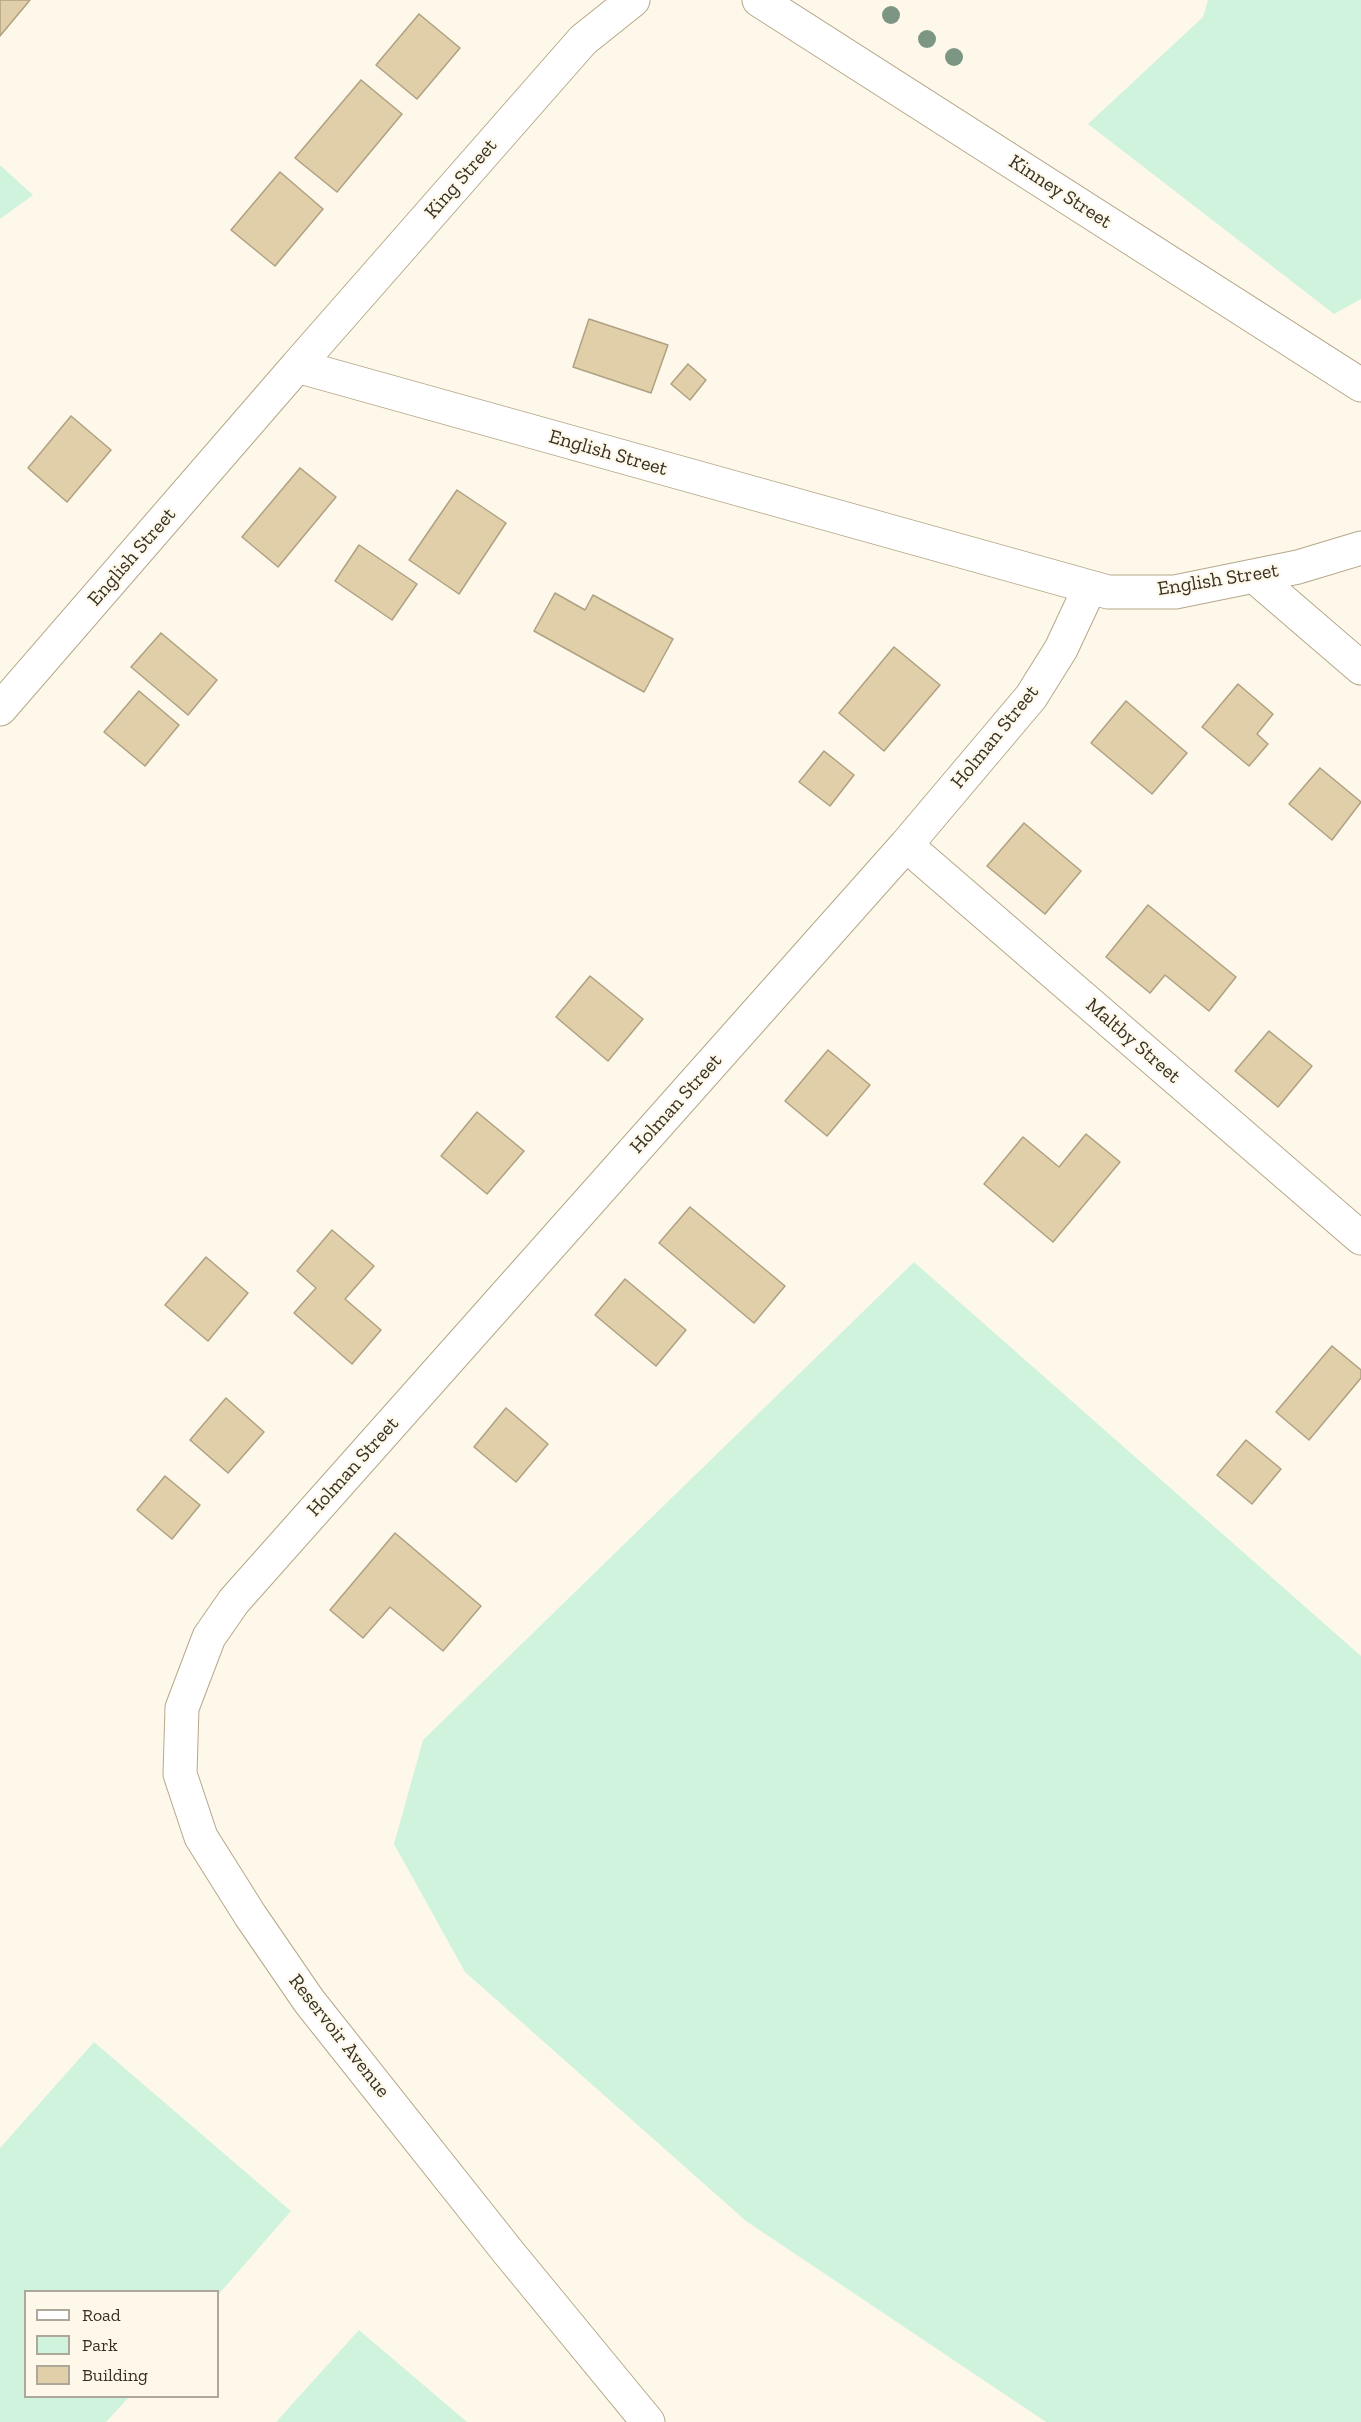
<!DOCTYPE html>
<style>
body{margin:0}
#map{position:relative;width:1361px;height:2422px;overflow:hidden;background:#fef8eb;font-family:"Zilla Slab",serif}
canvas{display:block}
.legend{position:absolute;left:24px;top:2290px;width:195px;height:108px;box-sizing:border-box;background:#fef8eb;border:2px solid #aea89b;margin:0;padding:8px 10px;list-style:none;font-size:18px;color:#373124}
.legend li{display:flex;align-items:center;gap:12px;height:30px}
.legend b{width:30px;border:2px solid #aea89b}
</style>
<div id="map">
<canvas width="1361" height="2422"></canvas>
<ul class="legend">
<li><b style="height:8px;background:#fff"></b>Road</li>
<li><b style="height:16px;background:#d0f3de"></b>Park</li>
<li><b style="height:16px;background:#e0cfa8"></b>Building</li>
</ul>
</div>
<script>
const ctx = document.querySelector('canvas').getContext('2d');
ctx.lineJoin = 'round';
function fill(path, color) {
  ctx.fillStyle = color;
  ctx.fill(path, 'evenodd');
}
function shape(rows) {
  const path = new Path2D();
  for (const r of rows) {
    path.moveTo(r[0], r[1]);
    for (let i = 2; i < r.length; i += 2) path.lineTo(r[i], r[i + 1]);
  }
  return path;
}
function strokePath(path, color, width, dash) {
  ctx.strokeStyle = color;
  ctx.lineWidth = width;
  ctx.lineCap = dash ? 'butt' : 'round';
  ctx.setLineDash(dash || []);
  ctx.stroke(path);
}
function label(font, color, halo, rows, align = 'center') {
  ctx.font = font + ' "Zilla Slab",serif';
  ctx.lineWidth = 4.5;
  ctx.setLineDash([]);
  ctx.textBaseline = 'middle';
  ctx.strokeStyle = halo;
  ctx.fillStyle = color;
  for (const [text, x, y, turn = 0] of rows) {
    ctx.save();
    ctx.translate(x, y);
    ctx.rotate((+turn || 0) * Math.PI / 180);
    ctx.textAlign = isNaN(turn) ? turn : align;
    if (halo) ctx.strokeText(text, 0, 0);
    ctx.fillText(text, 0, 0);
    ctx.restore();
  }
}
fill(shape([
 [1208,0,1361,0,1361,299,1334,314,1088,124,1203,17],
 [0,165,33,195,0,219],
 [914,1262,1361,1656,1361,2422,1046,2422,746,2221,465,1972,394,1844,423,1740],
 [94,2042,291,2211,218,2295,218,2292,26,2292,26,2396,129,2397,106,2422,0,2422,0,2148],
 [359,2330,467,2422,276,2422]
]), '#d0f3de');
const building = shape([
 [0,0,30,0,0,36,0,0],
 [419,14,460,48,417,99,376,65,419,14],
 [361,80,402,114,337,192,295,158,361,80],
 [280,172,323,209,275,266,231,230,280,172],
 [589,319,668,345,651,393,573,367,589,319],
 [688,364,706,380,690,400,671,384,688,364],
 [71,416,111,450,67,502,28,468,71,416],
 [300,468,336,497,278,567,242,537,300,468],
 [457,490,506,523,459,594,409,560,457,490],
 [359,545,417,584,392,620,335,581,359,545],
 [555,593,585,610,593,595,673,639,644,692,534,631,555,593],
 [161,633,217,680,188,715,131,667,161,633],
 [894,647,940,685,884,751,839,713,894,647],
 [1238,684,1273,714,1257,734,1268,744,1249,766,1202,727,1238,684],
 [139,691,179,725,145,766,104,732,139,691],
 [1126,701,1187,753,1152,794,1091,743,1126,701],
 [824,751,854,775,830,806,799,782,824,751],
 [1320,768,1361,802,1332,840,1289,804,1320,768],
 [1024,823,1081,871,1045,914,987,866,1024,823],
 [1148,905,1236,977,1209,1011,1165,975,1150,993,1106,957,1148,905],
 [590,976,643,1019,608,1061,556,1017,590,976],
 [1269,1031,1312,1066,1278,1107,1235,1071,1269,1031],
 [828,1050,870,1085,827,1136,785,1101,828,1050],
 [477,1112,524,1151,487,1194,441,1156,477,1112],
 [1086,1134,1120,1162,1053,1242,984,1184,1023,1137,1059,1167,1086,1134],
 [690,1207,785,1286,754,1323,659,1243,690,1207],
 [332,1230,374,1266,345,1299,381,1330,352,1364,294,1313,316,1288,297,1271,332,1230],
 [206,1257,248,1293,208,1341,165,1305,206,1257],
 [625,1279,686,1330,656,1366,595,1315,625,1279],
 [1332,1346,1361,1370,1361,1378,1309,1440,1276,1412,1332,1346],
 [226,1398,264,1432,228,1473,190,1440,226,1398],
 [506,1408,548,1444,516,1482,474,1447,506,1408],
 [1246,1440,1281,1469,1252,1504,1217,1475,1246,1440],
 [165,1476,200,1505,172,1539,137,1510,165,1476],
 [395,1533,481,1606,443,1651,390,1607,363,1638,330,1610,395,1533]
]);
fill(building, '#e0cfa8');
strokePath(building, '#afa182', 1.5);
const minor = shape([
 [759,0,1361,385],
 [297,366,583,40,633,0],
 [1254,576,1361,668],
 [0,709,297,366,1108,592,1175,592,1298,567,1361,548],
 [906,845,1361,1238],
 [648,2422,509,2253,309,2001,250,1915,201,1837,180,1774,182,1708,209,1637,234,1601,906,845,1031,697,1061,649,1090,587]
]);
strokePath(minor, '#b6a889', 35);
strokePath(minor, '#fff', 33);
ctx.fillStyle = '#7d9683';
for (const [x, y] of [
 [891,15],
 [927,39],
 [954,57]
]) {
  ctx.beginPath();
  ctx.arc(x, y, 9, 0, 2 * Math.PI);
  ctx.fill();
}
label('20px', '#373124', '#fef8eb', [
 ["King Street",461,179,-49],
 ["Kinney Street",1060,192,33],
 ["English Street",608,453,16],
 ["English Street",132,557,-49],
 ["English Street",1218,580,-9],
 ["Holman Street",995,737,-51],
 ["Maltby Street",1133,1041,41],
 ["Holman Street",676,1104,-48],
 ["Holman Street",353,1467,-48],
 ["Reservoir Avenue",339,2036,52]
]);
</script>
